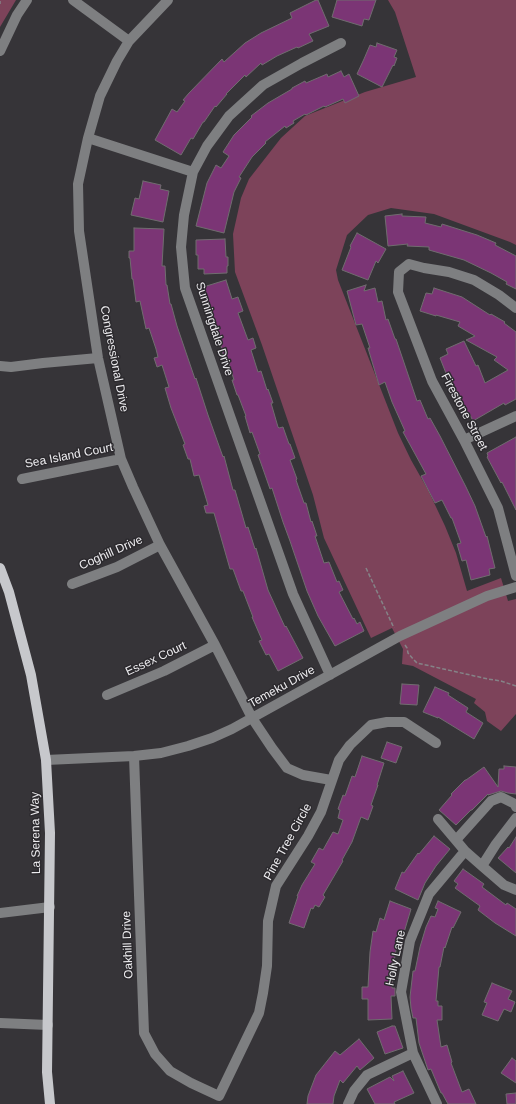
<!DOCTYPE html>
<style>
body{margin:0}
canvas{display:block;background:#363438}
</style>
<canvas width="516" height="1104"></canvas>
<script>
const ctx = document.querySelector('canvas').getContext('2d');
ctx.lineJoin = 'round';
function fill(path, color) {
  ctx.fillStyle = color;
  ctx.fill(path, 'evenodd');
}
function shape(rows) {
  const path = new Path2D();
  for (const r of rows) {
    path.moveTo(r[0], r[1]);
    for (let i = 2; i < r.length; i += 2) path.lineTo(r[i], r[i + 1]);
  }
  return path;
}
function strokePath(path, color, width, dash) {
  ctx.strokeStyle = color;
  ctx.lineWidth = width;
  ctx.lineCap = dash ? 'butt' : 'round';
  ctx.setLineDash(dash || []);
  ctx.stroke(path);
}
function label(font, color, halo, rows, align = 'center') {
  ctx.font = font + ' Arial,sans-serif';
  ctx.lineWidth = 3;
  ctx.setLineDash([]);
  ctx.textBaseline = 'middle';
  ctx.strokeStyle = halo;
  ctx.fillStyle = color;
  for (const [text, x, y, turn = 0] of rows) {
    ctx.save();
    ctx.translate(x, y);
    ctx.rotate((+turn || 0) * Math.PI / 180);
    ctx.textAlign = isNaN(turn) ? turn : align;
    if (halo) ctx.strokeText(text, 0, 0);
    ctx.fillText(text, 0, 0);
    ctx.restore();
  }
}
fill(shape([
 [0,0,16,0,0,27],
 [388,0,516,0,516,245,510,242,434,214,391,208,368,215,347,235,336,270,338,280,398,433,411,460,428,490,445,526,456,553,467,591,501,578,508,601,516,599,516,714,501,731,487,721,485,712,474,703,476,699,413,666,402,664,403,649,392,628,371,638,324,538,313,495,262,345,235,272,233,234,241,198,249,179,281,138,305,116,365,92,416,77,395,12]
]), '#7d435a');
const building = shape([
 [316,0,318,0,329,26,309,34,313,41,298,48,297,47,277,56,262,65,261,63,246,77,245,75,226,94,227,94,216,107,215,106,204,122,203,122,193,139,191,138,181,155,155,140,172,109,177,112,185,101,183,100,189,93,222,59,224,62,245,43,261,33,292,18,290,13,316,0],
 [337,0,376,0,369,20,364,19,362,26,332,17,337,0],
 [377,43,397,50,394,57,397,58,394,66,393,65,382,87,357,74,364,59,370,45,376,47,377,43],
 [341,71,344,77,349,74,359,96,345,103,343,99,325,107,324,106,306,115,305,114,293,121,294,123,286,128,285,126,265,142,266,143,252,157,239,177,241,178,234,192,224,233,196,226,207,183,216,165,221,168,229,156,223,152,234,135,252,117,251,116,268,103,292,89,292,88,305,81,306,83,327,74,328,77,341,71],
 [143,181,161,185,160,189,169,191,163,222,131,215,135,198,139,199,143,181],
 [402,214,402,216,426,217,425,223,441,227,442,224,477,235,496,243,495,245,516,256,516,289,506,284,507,282,491,273,464,260,429,250,429,247,407,246,408,244,388,246,385,216,402,214],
 [134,228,164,229,162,266,165,266,166,285,167,285,170,304,171,304,177,326,195,379,196,378,208,415,223,457,224,456,233,490,235,490,246,528,248,527,255,549,256,548,268,590,285,627,286,626,303,658,278,671,269,654,266,655,259,641,262,640,252,617,253,617,243,591,241,591,233,569,230,569,214,513,206,513,204,506,208,505,199,475,194,476,190,459,188,459,183,445,185,444,171,408,165,388,169,387,162,365,157,367,154,358,158,357,156,349,149,328,146,329,140,301,136,302,133,279,132,279,130,258,129,258,129,251,134,251,134,228],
 [357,233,386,249,378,263,376,261,368,280,342,270,351,247,350,246,357,233],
 [225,239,226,257,228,257,228,266,227,266,227,273,204,274,204,269,198,269,198,255,196,255,196,240,225,239],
 [226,280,232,299,238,297,243,311,238,313,248,340,253,338,256,348,251,350,258,372,261,371,267,390,268,389,273,403,271,403,278,427,279,428,283,427,289,444,290,444,295,458,290,460,297,479,296,480,304,503,306,503,311,522,312,521,317,536,315,536,324,563,329,562,337,582,339,581,343,590,339,592,353,619,354,618,357,624,360,622,364,631,335,646,318,616,307,591,290,541,283,522,272,488,270,489,263,469,258,455,260,454,252,432,250,433,245,416,246,416,238,395,237,395,232,380,234,380,227,357,224,358,220,342,213,321,212,321,206,304,205,304,200,288,226,280],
 [366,285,364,291,375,288,378,302,382,301,386,320,388,319,395,339,396,339,417,401,420,400,428,419,430,418,440,436,466,487,475,506,486,537,487,536,495,568,489,569,490,575,471,580,466,560,462,561,457,544,461,543,452,518,451,518,442,500,435,503,421,476,426,474,403,432,405,431,392,402,385,382,379,385,368,348,370,348,362,324,356,325,347,291,366,285],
 [434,288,462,297,490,315,491,314,505,322,504,323,516,332,516,399,505,405,504,403,473,421,469,413,465,415,455,396,440,358,448,354,446,349,464,341,476,366,478,365,485,383,508,370,494,360,497,357,466,340,475,336,458,326,460,322,436,315,436,316,420,311,426,293,432,294,434,288],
 [516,437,516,510,502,482,501,483,487,457,488,456,487,453,516,437],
 [402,684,419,685,417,705,400,704,402,684],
 [435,687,449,693,448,695,468,708,466,712,483,723,474,739,438,717,438,718,423,712,435,687],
 [387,742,402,747,396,763,381,758,387,742],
 [362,756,384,763,377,785,378,785,371,805,373,806,368,820,361,817,352,842,342,860,343,861,323,895,325,897,319,907,315,905,313,909,311,908,304,928,289,923,298,896,297,896,302,885,315,864,311,862,319,848,323,850,333,832,338,834,343,820,338,818,340,810,338,809,343,795,345,796,352,776,355,777,362,756],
 [504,766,516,767,516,794,508,793,501,791,488,795,488,794,472,810,471,810,456,825,439,810,452,795,451,794,465,780,466,780,484,767,498,787,499,769,504,769,504,766],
 [434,836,450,849,436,866,425,883,418,900,395,889,402,872,404,873,418,853,419,854,434,836],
 [516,837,516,873,498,858,508,847,509,848,516,837],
 [463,869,484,884,482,887,506,905,507,903,516,909,516,936,495,923,478,910,480,906,455,888,458,884,454,881,463,869],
 [390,901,411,909,400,946,397,945,393,967,392,988,395,988,395,996,391,996,392,1019,368,1020,368,999,362,999,362,987,368,987,370,952,373,931,376,932,380,918,384,920,390,901],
 [438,901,461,912,453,928,452,927,445,948,444,947,440,967,439,967,436,1001,438,1001,438,1006,442,1006,442,1020,437,1020,441,1047,447,1045,452,1062,451,1063,462,1092,469,1089,476,1104,448,1104,442,1093,441,1093,431,1069,428,1070,419,1043,416,1018,413,1018,411,1008,410,997,413,971,415,971,420,947,426,927,431,916,435,917,438,909,435,908,438,901],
 [492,983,512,991,508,999,515,1002,511,1012,504,1009,498,1021,482,1015,487,1003,484,1002,492,983],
 [392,1026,395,1026,403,1048,385,1054,377,1032,392,1026],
 [359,1039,374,1058,360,1070,357,1066,343,1083,340,1080,334,1096,333,1104,307,1104,308,1096,316,1075,335,1051,340,1055,359,1039],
 [512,1058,516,1061,516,1083,501,1073,512,1058],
 [403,1071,414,1093,394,1102,395,1104,375,1104,367,1089,390,1077,394,1081,392,1076,403,1071],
 [516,1093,516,1104,507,1104,506,1094,516,1093]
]);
fill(building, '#7b3575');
strokePath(building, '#706c6f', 1);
strokePath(shape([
 [0,1,0,4],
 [366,568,394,628],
 [405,645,407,648,408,653,413,659,417,663,488,679,501,681,516,686]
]), '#858387', 1.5, [4, 2]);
strokePath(shape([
 [73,0,129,41],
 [168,0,129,41,117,61,100,96,88,138,78,184,79,231,98,358,121,459,133,487,160,545,215,645,252,718,272,748,287,768,303,775,331,780],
 [0,51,17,15,27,0],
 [88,138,193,172],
 [516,308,499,295,474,280,449,272,424,268,409,264,399,272,398,292,432,381,464,440,498,508,516,576],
 [0,366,11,367,43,363,98,358],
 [464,440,516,416],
 [22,479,121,459],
 [72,584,117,567,160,545],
 [330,675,293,594,236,433,185,288,181,247,184,215,193,172,207,146,229,116,263,85,302,63,341,43],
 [107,695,164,671,215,645],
 [134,756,144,1033,155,1054,170,1071,191,1083,219,1096,259,1013,263,993,267,966,268,921,276,886,308,836,321,812,339,760,350,745,371,725,387,722,404,722,436,743],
 [46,760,134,756,161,753,188,746,212,738,232,729,400,636,487,596,516,587],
 [438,819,465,851,482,866,504,885,516,890],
 [456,840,491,801,501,797,515,804,516,807],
 [482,866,496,844,516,818],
 [0,913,50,907],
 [0,1023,48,1025],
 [348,1104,354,1091,367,1075,413,1053],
 [437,1104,413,1053,401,992,410,941,429,894,465,851]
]), '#7e7f81', 10);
strokePath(shape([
 [0,568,9,592,31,675,46,760,50,833,47,1072,50,1104]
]), '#c7c8cc', 10);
label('12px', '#edecef', '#2c2a2e', [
 ["Sunningdale Drive",214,329,72],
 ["Congressional Drive",114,359,79],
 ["Firestone Street",464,412,62],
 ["Sea Island Court",69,456,-11],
 ["Coghill Drive",111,553,-24],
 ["Essex Court",156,659,-25],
 ["Temeku Drive",282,687,-29],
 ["La Serena Way",36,833,-91],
 ["Pine Tree Circle",288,842,-61],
 ["Oakhill Drive",128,945,-92],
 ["Holly Lane",396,958,-78]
]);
</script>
